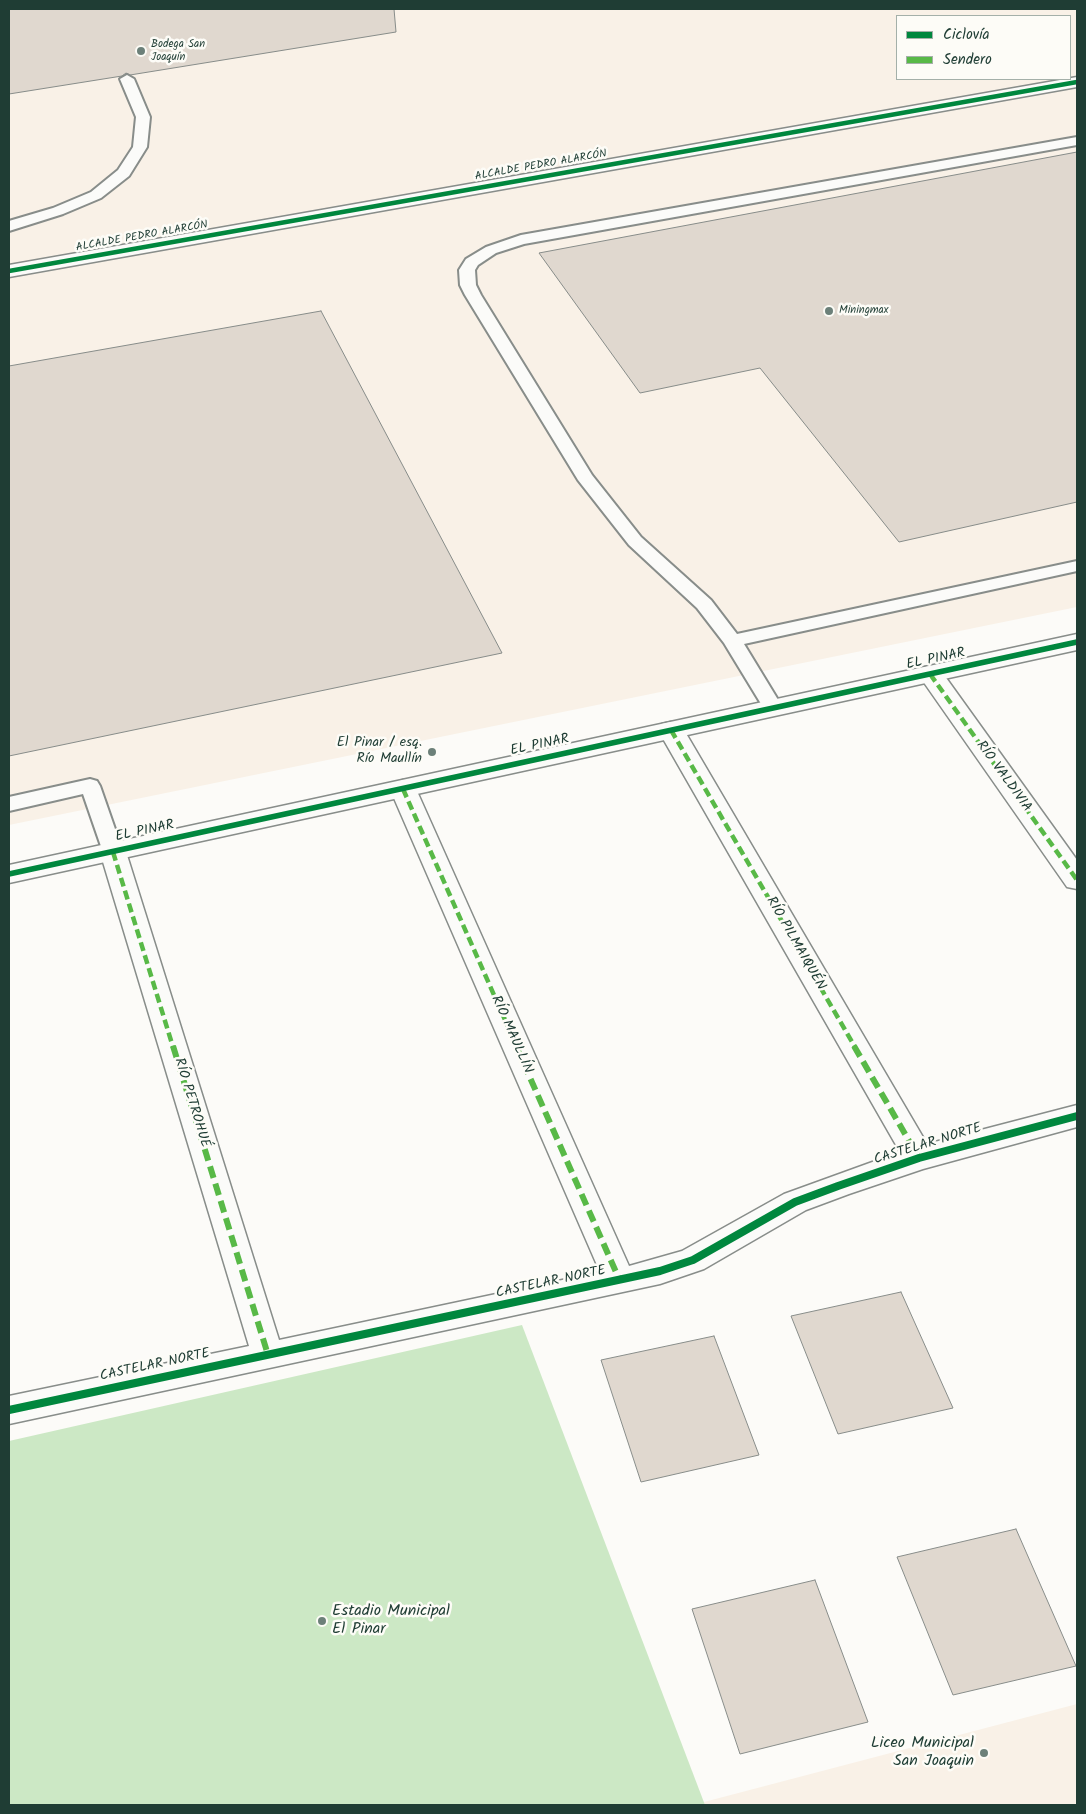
<!DOCTYPE html>
<meta charset="utf-8">
<style>
body{margin:0}
#map{position:relative;width:1086px;height:1814px;overflow:hidden;background:#fcfbf8;font-family:Kalam,sans-serif}
canvas{display:block}
.frame{position:absolute;inset:0;border:10px solid #1f3d34;pointer-events:none}
.legend{position:absolute;left:896px;top:15px;width:175px;height:65px;box-sizing:border-box;background:#fdfcf7;border:1px solid #a4b0a9;margin:0;padding:6px 9px;list-style:none;font-size:15px;color:#1f3d34}
.legend li{display:flex;align-items:center;gap:10px;height:25px}
.legend b{width:25px;border:1px solid #a4b0a9}
</style>
<div id="map">
<canvas width="1086" height="1814"></canvas>
<div class="frame"></div>
<ul class="legend">
<li><b style="height:6px;background:#00873e"></b>Ciclovía</li>
<li><b style="height:6px;background:#58b947"></b>Sendero</li>
</ul>
</div>
<script>
const ctx = document.querySelector('canvas').getContext('2d');
ctx.lineJoin = 'round';
function fill(path, color) {
  ctx.fillStyle = color;
  ctx.fill(path, 'evenodd');
}
function shape(rows) {
  const path = new Path2D();
  for (const r of rows) {
    path.moveTo(r[0], r[1]);
    for (let i = 2; i < r.length; i += 2) path.lineTo(r[i], r[i + 1]);
  }
  return path;
}
function strokePath(path, color, width, dash) {
  ctx.strokeStyle = color;
  ctx.lineWidth = width;
  ctx.lineCap = dash ? 'butt' : 'round';
  ctx.setLineDash(dash || []);
  ctx.stroke(path);
}
function label(font, color, halo, rows, align = 'center') {
  ctx.font = font + ' Kalam,sans-serif';
  ctx.lineWidth = 5;
  ctx.setLineDash([]);
  ctx.textBaseline = 'middle';
  ctx.strokeStyle = halo;
  ctx.fillStyle = color;
  for (const [text, x, y, turn = 0] of rows) {
    ctx.save();
    ctx.translate(x, y);
    ctx.rotate((+turn || 0) * Math.PI / 180);
    ctx.textAlign = isNaN(turn) ? turn : align;
    if (halo) ctx.strokeText(text, 0, 0);
    ctx.fillText(text, 0, 0);
    ctx.restore();
  }
}
fill(shape([
 [9,9,1077,9,1077,607,9,825],
 [897,16,1070,16,1070,79,897,79],
 [1077,1704,1077,1805,705,1805,704,1802]
]), '#f9f1e7');
fill(shape([
 [522,1325,705,1805,9,1805,9,1441]
]), '#cce8c5');
const building = shape([
 [9,9,394,9,396,32,130,75,126,73,122,76,9,94,9,9],
 [1077,152,1077,502,899,542,760,368,640,393,539,253,1077,152],
 [321,311,502,653,9,756,9,366,321,311],
 [901,1292,953,1408,838,1434,791,1316,901,1292],
 [714,1336,759,1455,641,1482,601,1360,714,1336],
 [1016,1529,1076,1666,953,1695,897,1557,1016,1529],
 [815,1580,868,1722,740,1754,692,1609,815,1580]
]);
fill(building, '#e0d8cf');
strokePath(building, '#888d8a', 1);
const lane = shape([
 [127,75,134,79,150,117,147,147,129,176,101,198,63,214,9,231,9,221,53,208,91,192,118,170,133,147,136,117,120,79,127,75],
 [1077,137,1077,145,524,244,496,253,478,265,475,270,476,285,481,295,592,475,641,537,711,600,737,634,1077,561,1077,571,744,644,783,708,780,712,773,714,766,712,724,643,697,608,629,545,578,480,465,295,460,285,459,270,466,259,486,247,521,235,1077,137],
 [90,779,97,781,100,786,123,852,120,857,113,859,106,857,103,852,83,794,9,811,9,797,90,779]
]);
const street = shape([
 [930,666,939,668,1077,860,1077,889,1067,887,918,674,921,668,930,666],
 [671,722,680,724,684,730,927,1144,1077,1105,1077,1127,923,1169,849,1194,806,1210,704,1269,660,1284,9,1424,9,1396,249,1346,100,852,103,846,113,843,123,846,126,852,279,1340,600,1272,390,789,394,783,403,780,412,783,416,789,629,1266,682,1251,784,1194,900,1152,658,730,662,724,671,722]
]);
const secondary = shape([
 [1077,77,1077,87,9,277,9,265,1077,77],
 [1077,634,1077,650,9,883,9,865,1077,634]
]);
strokePath(lane, '#888d8a', 4);
strokePath(street, '#888d8a', 3);
strokePath(secondary, '#888d8a', 3);
fill(lane, '#fbfbf9');
fill(street, '#fbfbf9');
fill(secondary, '#fbfbf9');
strokePath(shape([
 [930,674,1077,880],
 [671,730,855,1047],
 [403,789,517,1047],
 [113,852,173,1047]
]), '#58b947', 4.5, [9, 4.5]);
strokePath(shape([
 [173,1046,268,1355],
 [516,1046,620,1281],
 [854,1046,919,1158]
]), '#58b947', 6, [12, 6]);
strokePath(shape([
 [9,271,1077,82]
]), '#00873e', 4.5);
strokePath(shape([
 [9,874,1077,642]
]), '#00873e', 5.5);
strokePath(shape([
 [9,1410,660,1271,693,1260,795,1202,838,1186,919,1158,1077,1116]
]), '#00873e', 8);
for (const [x, y, r, color] of [
 [141,51,5,"#6c8079"],
 [829,311,5,"#6c8079"],
 [432,752,5,"#6c8079"],
 [322,1621,5,"#6c8079"],
 [984,1753,5,"#6c8079"]
]) {
  const dot = new Path2D();
  dot.arc(x, y, r, 0, 2 * Math.PI);
  ctx.fillStyle = color;
  ctx.fill(dot);
  strokePath(dot, '#fdfcf7', 2);
}
label('11px', '#1f3d34', '#fdfcf7', [
 ["Bodega San",151,45],
 ["Joaquín",151,58],
 ["Miningmax",839,311]
], 'left');
label('11px', '#1f3d34', '#fdfcf7', [
 ["ALCALDE PEDRO ALARCÓN",541,166,-10],
 ["ALCALDE PEDRO ALARCÓN",142,237,-10]
]);
label('14px', '#1f3d34', '#fdfcf7', [
 ["EL PINAR",936,660,-12],
 ["EL PINAR",540,746,-12],
 ["RÍO VALDIVIA",1003,777,54],
 ["EL PINAR",145,832,-12],
 ["RÍO PILMAIQUÉN",795,944,60],
 ["RÍO MAULLÍN",511,1035,66],
 ["RÍO PETROHUÉ",191,1103,73],
 ["CASTELAR NORTE",928,1145,-17],
 ["CASTELAR NORTE",551,1283,-12],
 ["CASTELAR NORTE",155,1366,-12]
]);
label('14px', '#1f3d34', '#fdfcf7', [
 ["El Pinar / esq.",422,744],
 ["Río Maullín",422,760]
], 'right');
label('16px', '#1f3d34', '#fdfcf7', [
 ["Estadio Municipal",332,1612],
 ["El Pinar",332,1630],
 ["Liceo Municipal",974,1744,"right"],
 ["San Joaquin",974,1762,"right"]
], 'left');
</script>
